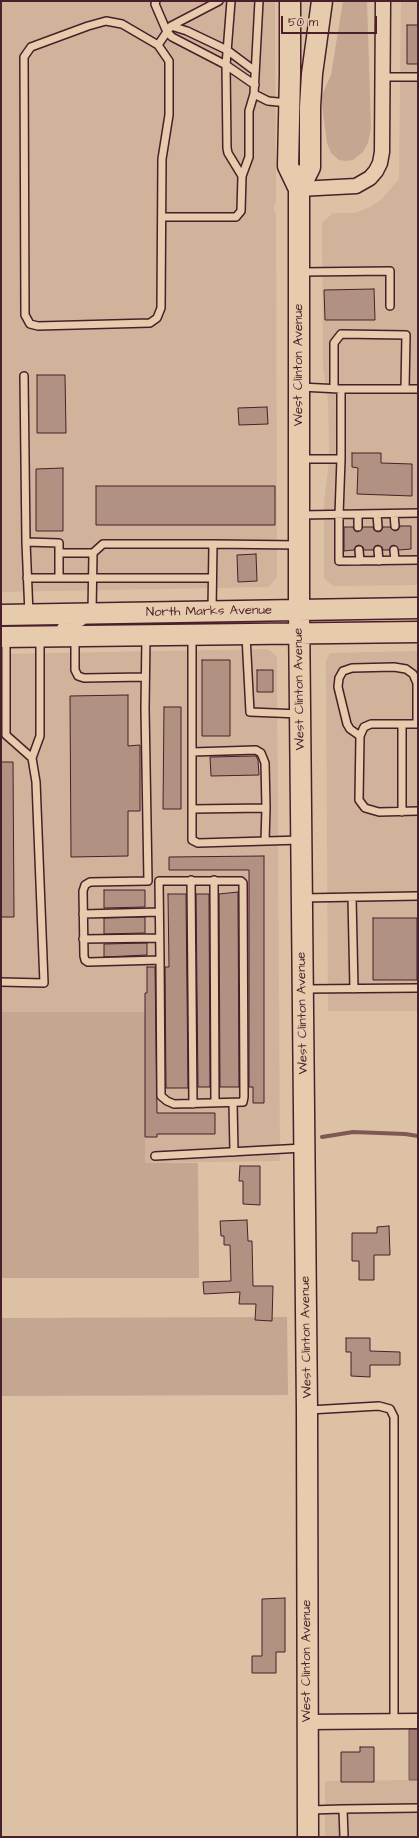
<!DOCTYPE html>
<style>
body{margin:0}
#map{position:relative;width:419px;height:1838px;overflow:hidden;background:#ddc1a5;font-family:"Architects Daughter",sans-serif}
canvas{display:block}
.frame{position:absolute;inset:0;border:2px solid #4a1f2b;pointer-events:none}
.scale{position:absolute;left:281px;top:16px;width:96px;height:18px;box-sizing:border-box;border:2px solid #4a1f2b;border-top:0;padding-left:5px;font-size:12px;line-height:14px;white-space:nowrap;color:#4a1f2b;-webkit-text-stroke:3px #e6cbad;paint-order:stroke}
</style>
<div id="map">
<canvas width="419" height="1838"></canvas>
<div class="frame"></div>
<div class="scale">50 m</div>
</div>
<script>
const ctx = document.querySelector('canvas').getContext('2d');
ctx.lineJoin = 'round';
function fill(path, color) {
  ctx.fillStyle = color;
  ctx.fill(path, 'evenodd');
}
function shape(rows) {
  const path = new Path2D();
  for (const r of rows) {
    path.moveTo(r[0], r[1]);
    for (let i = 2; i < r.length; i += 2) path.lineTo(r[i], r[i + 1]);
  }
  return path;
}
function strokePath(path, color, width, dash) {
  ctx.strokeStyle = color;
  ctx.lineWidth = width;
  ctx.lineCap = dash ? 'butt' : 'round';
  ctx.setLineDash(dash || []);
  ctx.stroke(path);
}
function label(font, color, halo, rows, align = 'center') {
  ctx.font = font + ' "Architects Daughter",sans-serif';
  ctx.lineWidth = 3;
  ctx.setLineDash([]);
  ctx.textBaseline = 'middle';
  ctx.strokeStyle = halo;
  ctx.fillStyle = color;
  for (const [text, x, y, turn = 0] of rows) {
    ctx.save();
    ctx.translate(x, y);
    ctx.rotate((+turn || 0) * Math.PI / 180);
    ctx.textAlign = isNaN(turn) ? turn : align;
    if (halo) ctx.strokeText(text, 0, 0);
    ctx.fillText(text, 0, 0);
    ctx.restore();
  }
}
fill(shape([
 [1,1,275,1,276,204,274,204,274,212,276,212,277,577,268,587,1,592],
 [401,1,418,1,418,585,333,586,324,578,324,502,328,471,329,447,328,400,323,368,322,223,333,213,355,213,370,207,382,199,399,179],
 [268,649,277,657,280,1161,145,1163,145,1012,1,1012,1,654],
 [418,651,418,1011,328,1011,326,661,330,653],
 [418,1780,418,1837,325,1837,325,1781]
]), '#d0b39a');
fill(shape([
 [343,1,367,1,371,128,368,143,363,152,353,160,346,161,339,160,331,153,327,143,322,106,322,95,331,75],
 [1,1012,145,1012,145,1163,198,1163,199,1278,1,1278],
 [287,1317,288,1395,1,1396,1,1318]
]), '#c4a691');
const water = shape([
 [409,1729,418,1729,418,1780,409,1780,409,1729]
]);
fill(water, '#a07e73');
strokePath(water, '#7e5856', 1);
strokePath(shape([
 [322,1137,353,1132,405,1134,418,1136]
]), '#7e5856', 4);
const building = shape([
 [407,25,418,25,418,64,407,64,407,25],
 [374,289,375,320,325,320,324,290,374,289],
 [37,375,65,375,66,433,37,433,37,375],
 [267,407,268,424,239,425,238,408,267,407],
 [352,453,381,453,381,463,412,464,412,496,357,494,358,468,352,467,352,453],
 [63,468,63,531,36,531,36,469,63,468],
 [96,486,275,486,275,525,96,525,96,486],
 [400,526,411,526,411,549,399,550,394,545,391,546,389,550,383,550,382,547,378,545,375,546,373,550,364,550,363,547,359,545,356,546,354,550,344,551,344,527,353,527,355,531,358,532,363,527,373,527,374,530,378,532,381,531,383,527,390,527,395,531,398,530,400,526],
 [256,554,257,581,238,582,237,555,256,554],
 [202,660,230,660,230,736,202,736,202,660],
 [257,670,273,670,273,692,257,692,257,670],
 [128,695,128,746,140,745,140,811,128,811,128,856,71,857,70,696,128,695],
 [164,707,181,707,181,809,163,809,164,707],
 [256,756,258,760,259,775,211,776,210,757,256,756],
 [1,762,13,762,14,917,1,917,1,762],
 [264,856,264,1103,253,1103,253,1087,249,1087,249,870,169,870,169,857,264,856],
 [104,890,145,890,145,907,104,908,104,890],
 [238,892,239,1087,220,1087,219,894,238,892],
 [168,894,186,894,188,1088,166,1088,165,967,169,967,168,894],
 [196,894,209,894,210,1087,198,1087,196,894],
 [104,918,145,917,145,933,104,934,104,918],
 [373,918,417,918,417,980,373,980,373,918],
 [147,943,147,955,104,957,104,944,147,943],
 [147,967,155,967,157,1113,215,1113,215,1134,157,1134,157,1137,145,1137,145,993,147,993,147,967],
 [240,1166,260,1166,260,1205,243,1204,243,1181,239,1181,240,1166],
 [247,1220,248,1241,252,1241,253,1286,273,1286,272,1321,255,1320,256,1304,239,1304,240,1292,204,1294,203,1282,231,1281,230,1245,224,1245,224,1236,221,1236,220,1221,247,1220],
 [389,1226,390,1255,374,1255,374,1280,359,1280,359,1261,352,1261,352,1233,377,1233,377,1227,389,1226],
 [346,1338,370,1338,370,1351,400,1352,400,1365,370,1365,370,1377,351,1376,351,1352,346,1352,346,1338],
 [285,1598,285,1652,276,1652,276,1673,252,1673,252,1656,262,1656,262,1599,285,1598],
 [360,1747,374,1747,374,1782,341,1782,341,1752,360,1752,360,1747]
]);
fill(building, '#b19181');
strokePath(building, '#4a1f2b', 1);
const service = shape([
 [156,1,155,4,167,32,172,37,226,65,255,85],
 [231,1,226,65,227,148,228,153,242,176],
 [171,26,187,31,227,50,255,71],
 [158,45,169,61,169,115,162,159,161,308,157,318,150,323,38,326,30,324,25,315,24,57,31,47,88,26,106,21,122,24,158,45,171,26,219,1],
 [383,77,418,77],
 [254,94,268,101,288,103],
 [162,217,236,217,241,211,242,176,249,157,249,111,254,94,259,1],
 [301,272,390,271,390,306],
 [24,376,26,542,29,614],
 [300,387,341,389,341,459],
 [334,389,334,343,341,334,406,335,405,389],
 [341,389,418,389],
 [300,459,341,459,339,515,339,561,418,560],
 [377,514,378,527],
 [394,514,395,526],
 [301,515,418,513],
 [358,515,358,527],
 [26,542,59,543,59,577],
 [213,544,299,545],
 [359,550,360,561],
 [378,550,379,561],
 [394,550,395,560],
 [59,553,93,553],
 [27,578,212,578],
 [92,612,93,553,103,544,213,544,212,611],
 [61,627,69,627,82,622,85,619],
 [192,636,192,840,198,843,301,840],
 [246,636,250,712,300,714],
 [6,637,6,735,32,758,40,736,40,639],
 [75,637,75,670,78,676,84,678,145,677],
 [146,637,145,708,148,881,90,882,85,885,83,891,84,956,85,960,88,962,160,960,159,881,241,881,243,883,244,1097,243,1102,174,1104,167,1101,161,1096,160,960],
 [402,724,402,812],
 [418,724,371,724,364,727,360,736,359,800,365,808,379,812,418,811],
 [360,736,350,729,347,724,338,687,339,678,343,671,352,668,394,667,406,669,413,674,417,683,417,724],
 [192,752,256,750,261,753,265,763,266,808],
 [192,809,266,808,265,841],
 [191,880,193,1104],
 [214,880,215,1103],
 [352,897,354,989],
 [302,898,418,896],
 [83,914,159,912],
 [83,939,159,938],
 [1,982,44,983,36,782,32,758],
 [305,989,418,988],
 [233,1103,234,1152],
 [155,1156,303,1148],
 [309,1410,379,1406,390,1409,394,1417,394,1721],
 [343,1809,418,1808],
 [310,1810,343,1809,344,1837]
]);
const minor = shape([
 [299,189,356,186,370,178,376,171,380,163,382,152,383,1],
 [307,1722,418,1721]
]);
const secondary = shape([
 [290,1,290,74,288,166,299,189,299,610,307,1410,308,1837],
 [299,189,310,167,310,107,312,74,322,1],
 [1,615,418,608],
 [1,637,418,632]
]);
strokePath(service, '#4a1f2b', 10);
strokePath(minor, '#4a1f2b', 17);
strokePath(secondary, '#4a1f2b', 23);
strokePath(service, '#e6cbad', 7);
strokePath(minor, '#e6cbad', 14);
strokePath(secondary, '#e6cbad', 20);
label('13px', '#4a1f2b', '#e6cbad', [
 ["West Clinton Avenue",299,365,-90],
 ["North Marks Avenue",209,612,-1],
 ["West Clinton Avenue",300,689,-91],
 ["West Clinton Avenue",303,1013,-91],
 ["West Clinton Avenue",307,1337,-91],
 ["West Clinton Avenue",307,1661,-90]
]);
</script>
